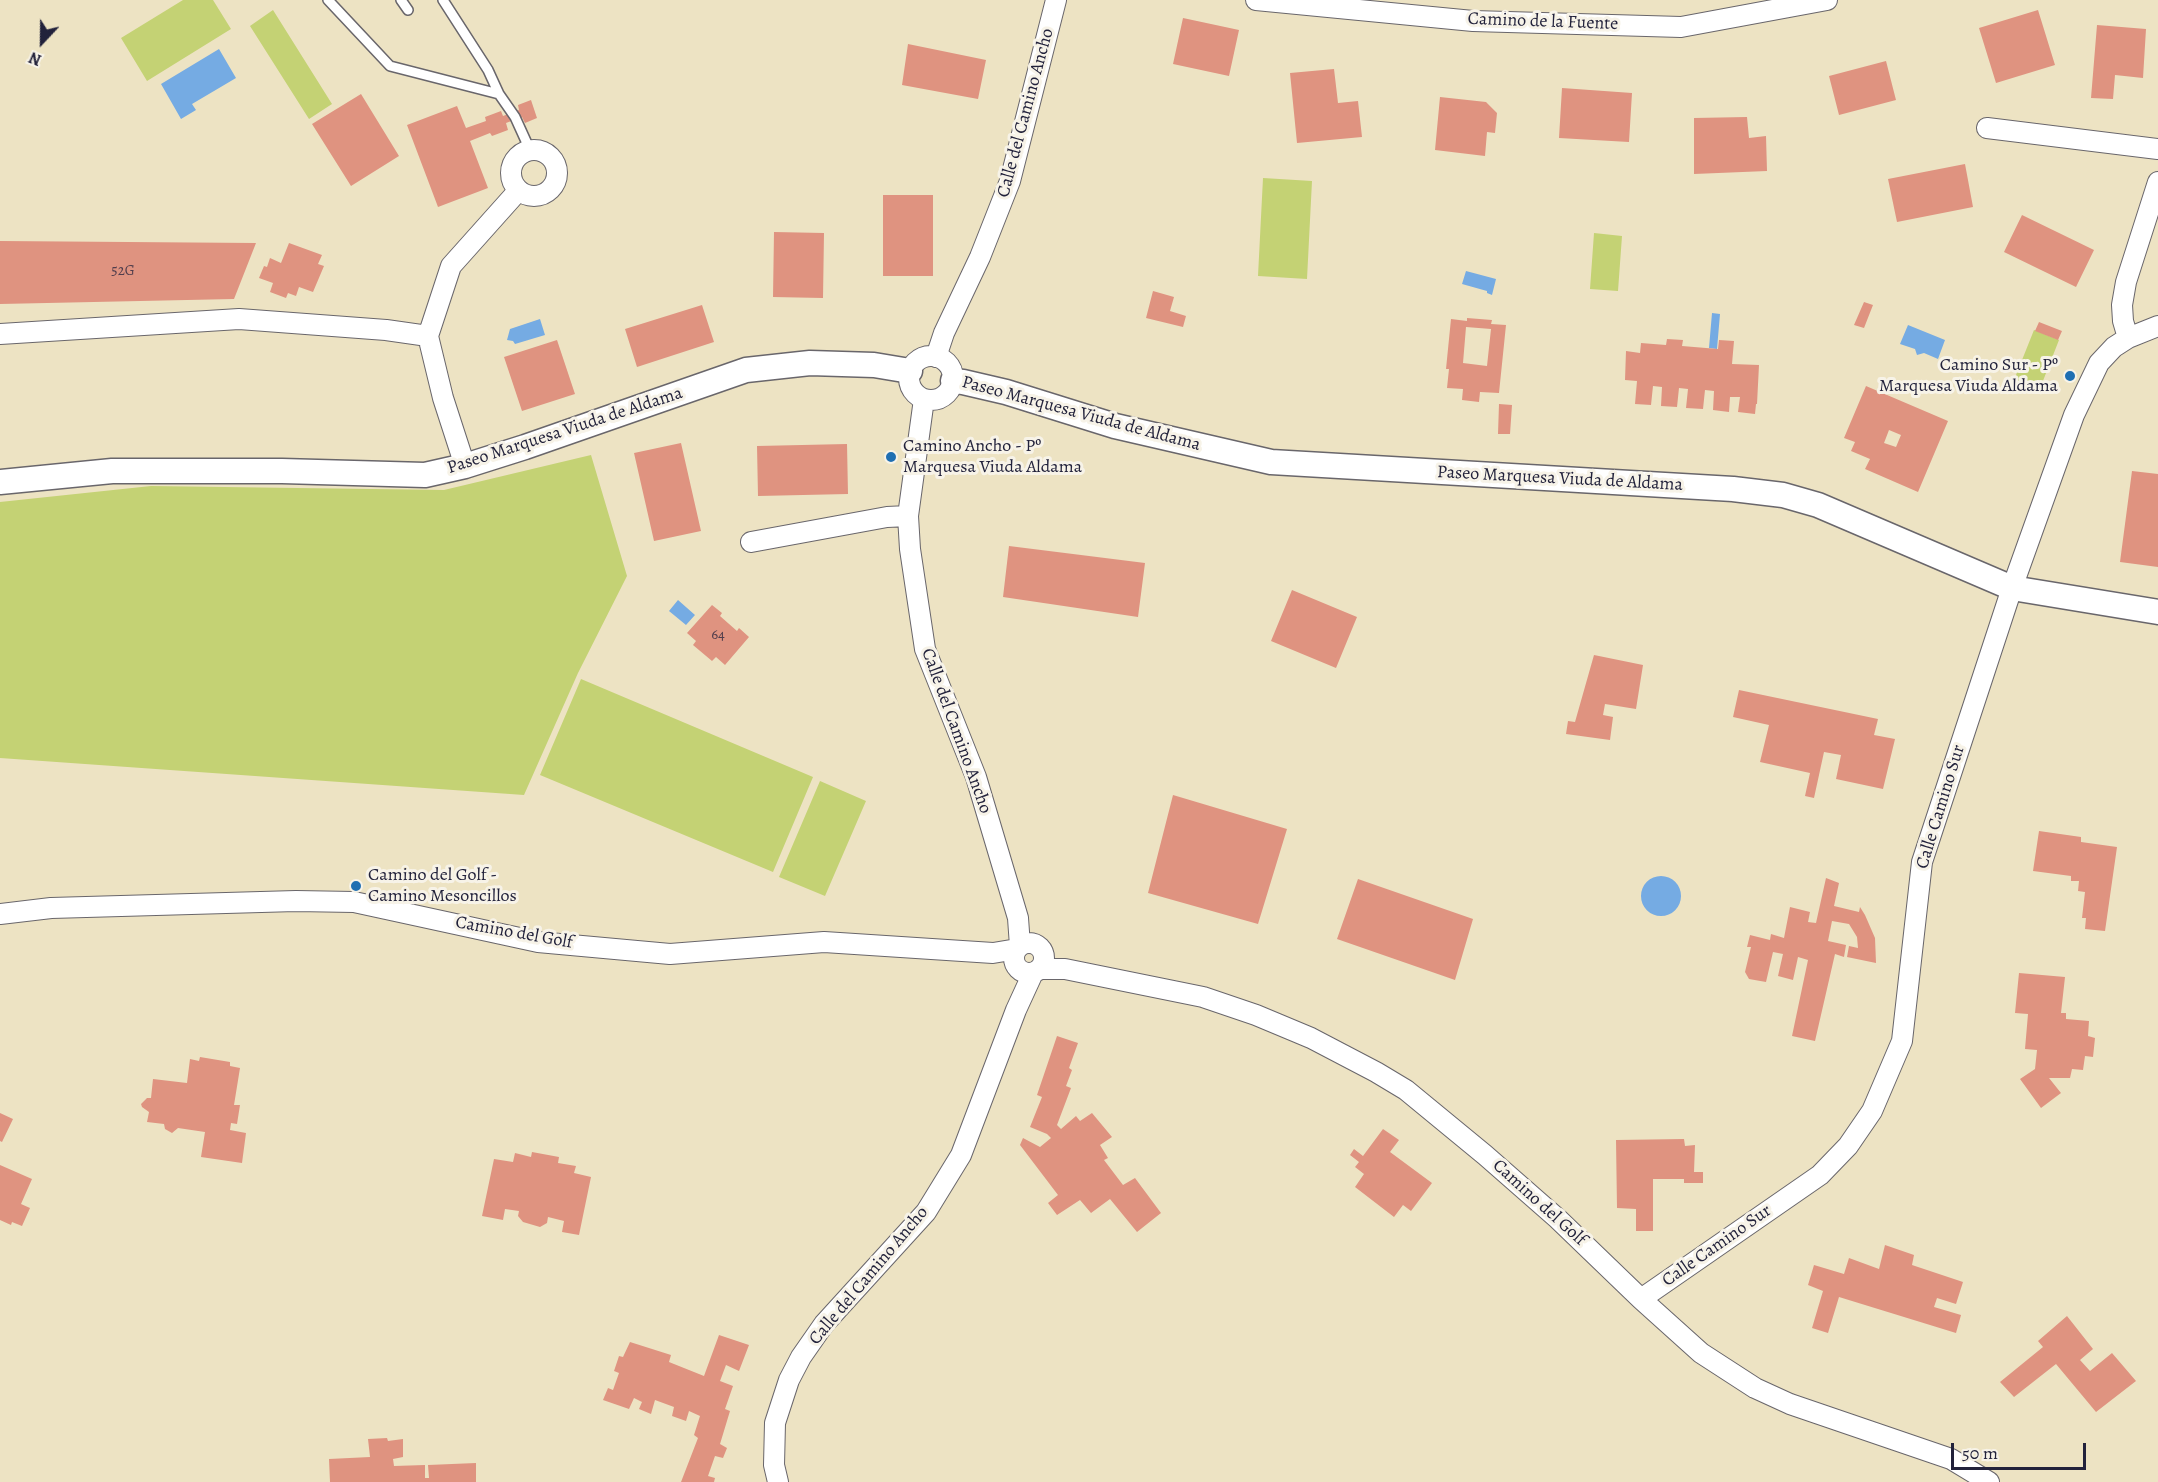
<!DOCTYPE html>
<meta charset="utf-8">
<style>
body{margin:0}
#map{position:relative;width:2158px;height:1482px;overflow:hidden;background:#ede3c3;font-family:Alegreya,serif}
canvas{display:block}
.north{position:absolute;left:12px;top:12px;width:60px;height:60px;-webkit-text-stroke:4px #f7f3e8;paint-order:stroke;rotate:202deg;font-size:16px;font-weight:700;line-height:24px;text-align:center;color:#22223b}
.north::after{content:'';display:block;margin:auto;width:21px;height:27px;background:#22223b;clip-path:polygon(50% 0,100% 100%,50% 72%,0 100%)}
.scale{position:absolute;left:1951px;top:1443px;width:135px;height:27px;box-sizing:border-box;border:3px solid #22223b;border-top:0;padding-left:8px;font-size:18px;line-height:21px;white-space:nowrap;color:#22223b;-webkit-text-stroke:4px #f7f3e8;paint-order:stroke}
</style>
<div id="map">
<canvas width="2158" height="1482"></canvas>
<div class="north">N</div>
<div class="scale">50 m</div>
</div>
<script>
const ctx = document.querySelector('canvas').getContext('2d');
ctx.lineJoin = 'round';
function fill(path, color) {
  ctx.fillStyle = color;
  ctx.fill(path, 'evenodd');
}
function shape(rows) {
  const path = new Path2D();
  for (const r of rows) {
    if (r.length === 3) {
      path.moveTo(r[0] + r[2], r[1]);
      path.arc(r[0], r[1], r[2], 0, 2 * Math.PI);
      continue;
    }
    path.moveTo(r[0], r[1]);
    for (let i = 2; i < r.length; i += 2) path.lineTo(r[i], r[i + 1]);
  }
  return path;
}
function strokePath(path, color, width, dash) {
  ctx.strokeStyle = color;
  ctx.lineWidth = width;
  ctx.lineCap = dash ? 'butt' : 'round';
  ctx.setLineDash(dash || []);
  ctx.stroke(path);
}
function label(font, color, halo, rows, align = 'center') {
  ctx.font = font + ' Alegreya,serif';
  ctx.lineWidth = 6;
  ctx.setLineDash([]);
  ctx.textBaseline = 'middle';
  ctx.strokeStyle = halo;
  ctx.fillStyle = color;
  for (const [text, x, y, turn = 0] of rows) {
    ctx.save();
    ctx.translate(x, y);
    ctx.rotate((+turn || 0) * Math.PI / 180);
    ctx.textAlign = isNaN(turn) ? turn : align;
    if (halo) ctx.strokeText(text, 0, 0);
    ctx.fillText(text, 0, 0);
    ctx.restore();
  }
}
fill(shape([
 [183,0,213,0,231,29,147,81,121,38],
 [273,10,332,104,309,119,250,26],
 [1263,178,1312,181,1307,279,1258,276],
 [1594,233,1622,236,1618,291,1590,289],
 [2034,330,2059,340,2039,391,2014,380],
 [591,455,627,576,578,673,524,795,0,758,0,502,151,486,444,490],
 [581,679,813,777,773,872,540,775],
 [820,781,866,801,825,896,779,877]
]), '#c4d274');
fill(shape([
 [219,49,236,78,192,104,196,110,181,119,161,84],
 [1466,271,1496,279,1492,295,1487,293,1487,291,1462,284],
 [1712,313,1720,314,1717,349,1709,348],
 [540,319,545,335,515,344,513,341,507,340,510,329],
 [1908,325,1945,340,1938,359,1924,353,1917,355,1915,349,1900,344],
 [678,600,695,615,686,625,669,611],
 [1661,896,20]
]), '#75abe3');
fill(shape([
 [2038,10,2055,65,1996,83,1979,28],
 [1183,18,1239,30,1229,76,1173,64],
 [2097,25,2146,29,2143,78,2115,75,2113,99,2091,98],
 [908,44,986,60,978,99,902,85],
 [1886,61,1896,100,1839,115,1829,76],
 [1334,69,1338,103,1358,101,1362,137,1297,143,1290,73],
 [1562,88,1632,93,1629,142,1559,138],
 [361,94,399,156,351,186,312,124],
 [1440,97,1486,102,1497,113,1495,133,1487,132,1485,156,1435,150],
 [531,100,537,118,525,123,522,117,506,123,508,130,492,136,490,133,470,141,488,188,438,207,407,125,457,106,466,128,486,121,485,117,501,111,503,116,519,110,518,105],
 [1747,117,1749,138,1766,136,1767,171,1694,174,1694,118],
 [1965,164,1973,207,1897,222,1888,179],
 [883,195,933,195,933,276,883,276],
 [2022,215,2094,250,2076,287,2004,252],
 [774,232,824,233,823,298,773,297],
 [0,241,256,243,234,299,0,304],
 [289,243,322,255,318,264,324,266,313,292,299,287,296,296,288,293,286,298,270,292,273,283,259,278,264,266,267,267,270,258,281,263],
 [1153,291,1174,297,1170,311,1186,316,1183,327,1146,318],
 [1864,302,1873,305,1864,328,1854,325],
 [702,305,714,342,637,367,625,329],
 [1467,318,1492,320,1491,324,1506,325,1499,393,1480,392,1479,402,1462,400,1463,389,1447,388,1449,369,1446,369,1451,319,1467,321],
 [1466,327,1491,329,1487,366,1463,363],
 [2039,322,2062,331,2058,340,2035,331],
 [1667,339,1683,340,1682,346,1718,349,1719,340,1734,341,1732,364,1759,365,1757,404,1756,404,1755,414,1738,412,1740,397,1730,397,1729,412,1713,410,1714,391,1705,390,1703,409,1686,408,1688,389,1679,388,1677,407,1661,406,1662,387,1653,386,1651,405,1635,404,1637,381,1625,380,1626,351,1640,353,1641,343,1666,345],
 [557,340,575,394,522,411,504,357],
 [1866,386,1948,421,1918,492,1865,469,1870,459,1851,451,1855,442,1844,438],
 [1889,430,1901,435,1896,447,1884,443],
 [1499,404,1512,405,1510,434,1498,434],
 [681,443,701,531,654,541,634,453],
 [847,444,848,494,758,496,757,446],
 [2132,471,2158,474,2158,567,2120,562],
 [1009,546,1145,563,1138,617,1003,597],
 [1292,590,1357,617,1336,668,1271,641],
 [712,605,722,613,720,616,737,631,739,628,749,637,725,665,716,657,712,661,693,645,696,641,687,633],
 [1594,655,1643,665,1636,709,1605,704,1603,715,1613,717,1610,740,1566,734,1568,721,1575,722],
 [1739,690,1878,719,1874,735,1895,739,1883,789,1836,779,1841,755,1824,752,1814,798,1805,796,1810,773,1760,762,1769,725,1733,717],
 [1173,795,1287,829,1258,924,1148,893],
 [2039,831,2081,837,2081,842,2117,847,2105,931,2085,929,2086,918,2082,918,2085,892,2078,891,2079,881,2071,881,2071,876,2033,871],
 [1826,878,1839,883,1834,906,1859,912,1860,907,1865,915,1875,938,1876,963,1847,957,1849,946,1858,948,1857,937,1849,924,1832,921,1828,941,1846,945,1844,957,1835,954,1815,1041,1792,1036,1808,960,1798,957,1793,980,1778,976,1783,954,1773,952,1766,982,1749,979,1745,972,1751,947,1747,947,1750,935,1770,940,1771,934,1784,938,1790,907,1810,912,1808,922,1816,923],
 [1358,879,1473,919,1455,980,1337,939],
 [2019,973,2065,977,2061,1013,2066,1013,2066,1019,2089,1021,2088,1036,2095,1038,2093,1057,2085,1056,2083,1070,2072,1069,2070,1078,2049,1078,2061,1093,2041,1108,2020,1079,2035,1069,2037,1050,2025,1049,2028,1014,2015,1013],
 [1057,1036,1078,1043,1069,1068,1072,1070,1066,1086,1071,1088,1057,1125,1061,1129,1076,1116,1080,1121,1092,1113,1112,1137,1100,1145,1108,1158,1104,1160,1123,1185,1135,1178,1161,1213,1137,1232,1110,1199,1091,1213,1080,1200,1057,1215,1048,1203,1058,1195,1020,1145,1023,1138,1040,1147,1051,1138,1047,1134,1030,1127,1042,1097,1037,1095],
 [200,1057,230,1062,230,1066,240,1068,234,1105,240,1105,237,1124,231,1123,230,1130,246,1133,242,1163,201,1157,205,1132,178,1128,172,1133,165,1129,164,1124,147,1122,149,1112,142,1107,141,1104,147,1098,151,1098,153,1079,187,1083,190,1059,199,1061],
 [0,1113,13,1119,2,1142,0,1141],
 [1383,1129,1399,1140,1390,1152,1432,1183,1411,1211,1403,1205,1394,1217,1355,1187,1364,1174,1355,1167,1359,1162,1350,1155,1354,1149,1363,1156],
 [1684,1139,1685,1146,1695,1145,1694,1172,1703,1172,1703,1183,1684,1183,1684,1179,1653,1179,1653,1231,1636,1231,1636,1209,1617,1208,1616,1140],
 [532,1152,559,1157,558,1163,576,1166,574,1173,591,1177,579,1235,562,1232,564,1221,548,1217,547,1223,540,1227,523,1222,518,1216,519,1211,505,1209,503,1220,482,1216,494,1159,513,1162,515,1153,531,1157],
 [0,1165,32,1179,21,1204,30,1208,22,1226,12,1222,11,1225,0,1220],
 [1885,1245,1914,1255,1912,1265,1963,1282,1956,1304,1937,1298,1934,1307,1961,1315,1956,1333,1839,1297,1828,1333,1812,1328,1823,1291,1808,1285,1814,1265,1844,1274,1849,1258,1879,1269],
 [2067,1316,2093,1349,2080,1360,2090,1371,2112,1353,2136,1381,2096,1412,2056,1364,2014,1397,2000,1382,2043,1347,2038,1341],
 [719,1335,749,1345,739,1371,726,1365,720,1381,733,1386,725,1409,730,1411,720,1444,727,1448,723,1458,715,1456,708,1476,715,1478,714,1482,681,1482,698,1438,694,1435,700,1416,689,1411,686,1421,672,1416,674,1407,655,1400,651,1414,639,1409,642,1402,634,1398,629,1409,603,1400,608,1388,613,1390,619,1373,614,1371,619,1356,623,1357,630,1342,671,1355,669,1362,704,1376],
 [387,1438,388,1441,403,1439,403,1457,393,1459,394,1466,425,1465,425,1478,429,1478,428,1465,476,1463,476,1482,330,1482,329,1459,370,1457,368,1439]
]), '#df9380');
const service = shape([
 [328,0,390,66,499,94],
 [401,0,408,10],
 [443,0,488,70,499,94,515,117,530,150]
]);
const minor = shape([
 [1256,0,1473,21,1681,27,1827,0],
 [1987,128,2158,149],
 [534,173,23],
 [0,334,239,319,386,330,428,336],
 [2128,338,2123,321,2122,305,2126,282,2158,182],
 [931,378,22],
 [936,357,944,333,980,257,1010,181,1056,0],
 [924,399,908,516,910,549,925,649,976,777,1018,918,1020,946],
 [465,466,443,398,428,336,451,266,518,191],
 [751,542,887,517,908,516],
 [0,914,51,908,296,901,354,902,538,942,670,954,824,942,993,953,1017,949],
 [1029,958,15],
 [1039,969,1065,969,1203,997,1256,1015,1311,1038,1376,1072,1406,1090,1485,1155,1558,1219,1641,1299,1701,1353,1755,1388,1790,1404,1951,1459,1989,1482],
 [1641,1299,1820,1175,1848,1146,1872,1111,1902,1041,1922,862,2012,588,2074,415,2099,363,2114,347,2128,338,2158,326],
 [778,1482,774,1465,775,1423,789,1380,801,1357,824,1324,926,1212,961,1155,1016,1010,1033,973]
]);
const tertiary = shape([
 [953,381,963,382,1006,392,1115,426,1271,462,1733,489,1783,495,1818,505,2012,588,2158,612],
 [0,482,112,471,282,471,425,475,465,466,525,447,746,370,810,363,874,365,910,371]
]);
strokePath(service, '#69666b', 12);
strokePath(minor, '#69666b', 22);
strokePath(tertiary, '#69666b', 27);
strokePath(service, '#fff', 9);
strokePath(minor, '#fff', 20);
strokePath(tertiary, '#fff', 24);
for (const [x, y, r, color] of [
 [2070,376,6,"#1f6fb2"],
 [891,457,6,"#1f6fb2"],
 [356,886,6,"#1f6fb2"]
]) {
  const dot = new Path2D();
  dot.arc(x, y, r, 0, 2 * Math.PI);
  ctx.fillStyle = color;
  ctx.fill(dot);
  strokePath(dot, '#f7f3e8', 2);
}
label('15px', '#513e4c', null, [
 ["52G",123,271],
 ["64",718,635]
]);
label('18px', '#22223b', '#f7f3e8', [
 ["Camino de la Fuente",1543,22,2],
 ["Calle del Camino Ancho",1026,113,-75],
 ["Paseo Marquesa Viuda de Aldama",1081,414,15],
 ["Paseo Marquesa Viuda de Aldama",565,431,-18],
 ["Paseo Marquesa Viuda de Aldama",1560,479,3],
 ["Calle del Camino Ancho",956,731,70],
 ["Calle Camino Sur",1941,807,-73],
 ["Camino del Golf",514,933,10],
 ["Camino del Golf",1539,1203,42],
 ["Calle Camino Sur",1717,1246,-35],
 ["Calle del Camino Ancho",869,1276,-50]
]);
label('18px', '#22223b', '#f7f3e8', [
 ["Camino Sur - Pº",2058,366,"right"],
 ["Marquesa Viuda Aldama",2058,387,"right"],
 ["Camino Ancho - Pº",903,447],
 ["Marquesa Viuda Aldama",903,468],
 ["Camino del Golf -",368,876],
 ["Camino Mesoncillos",368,897]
], 'left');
</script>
